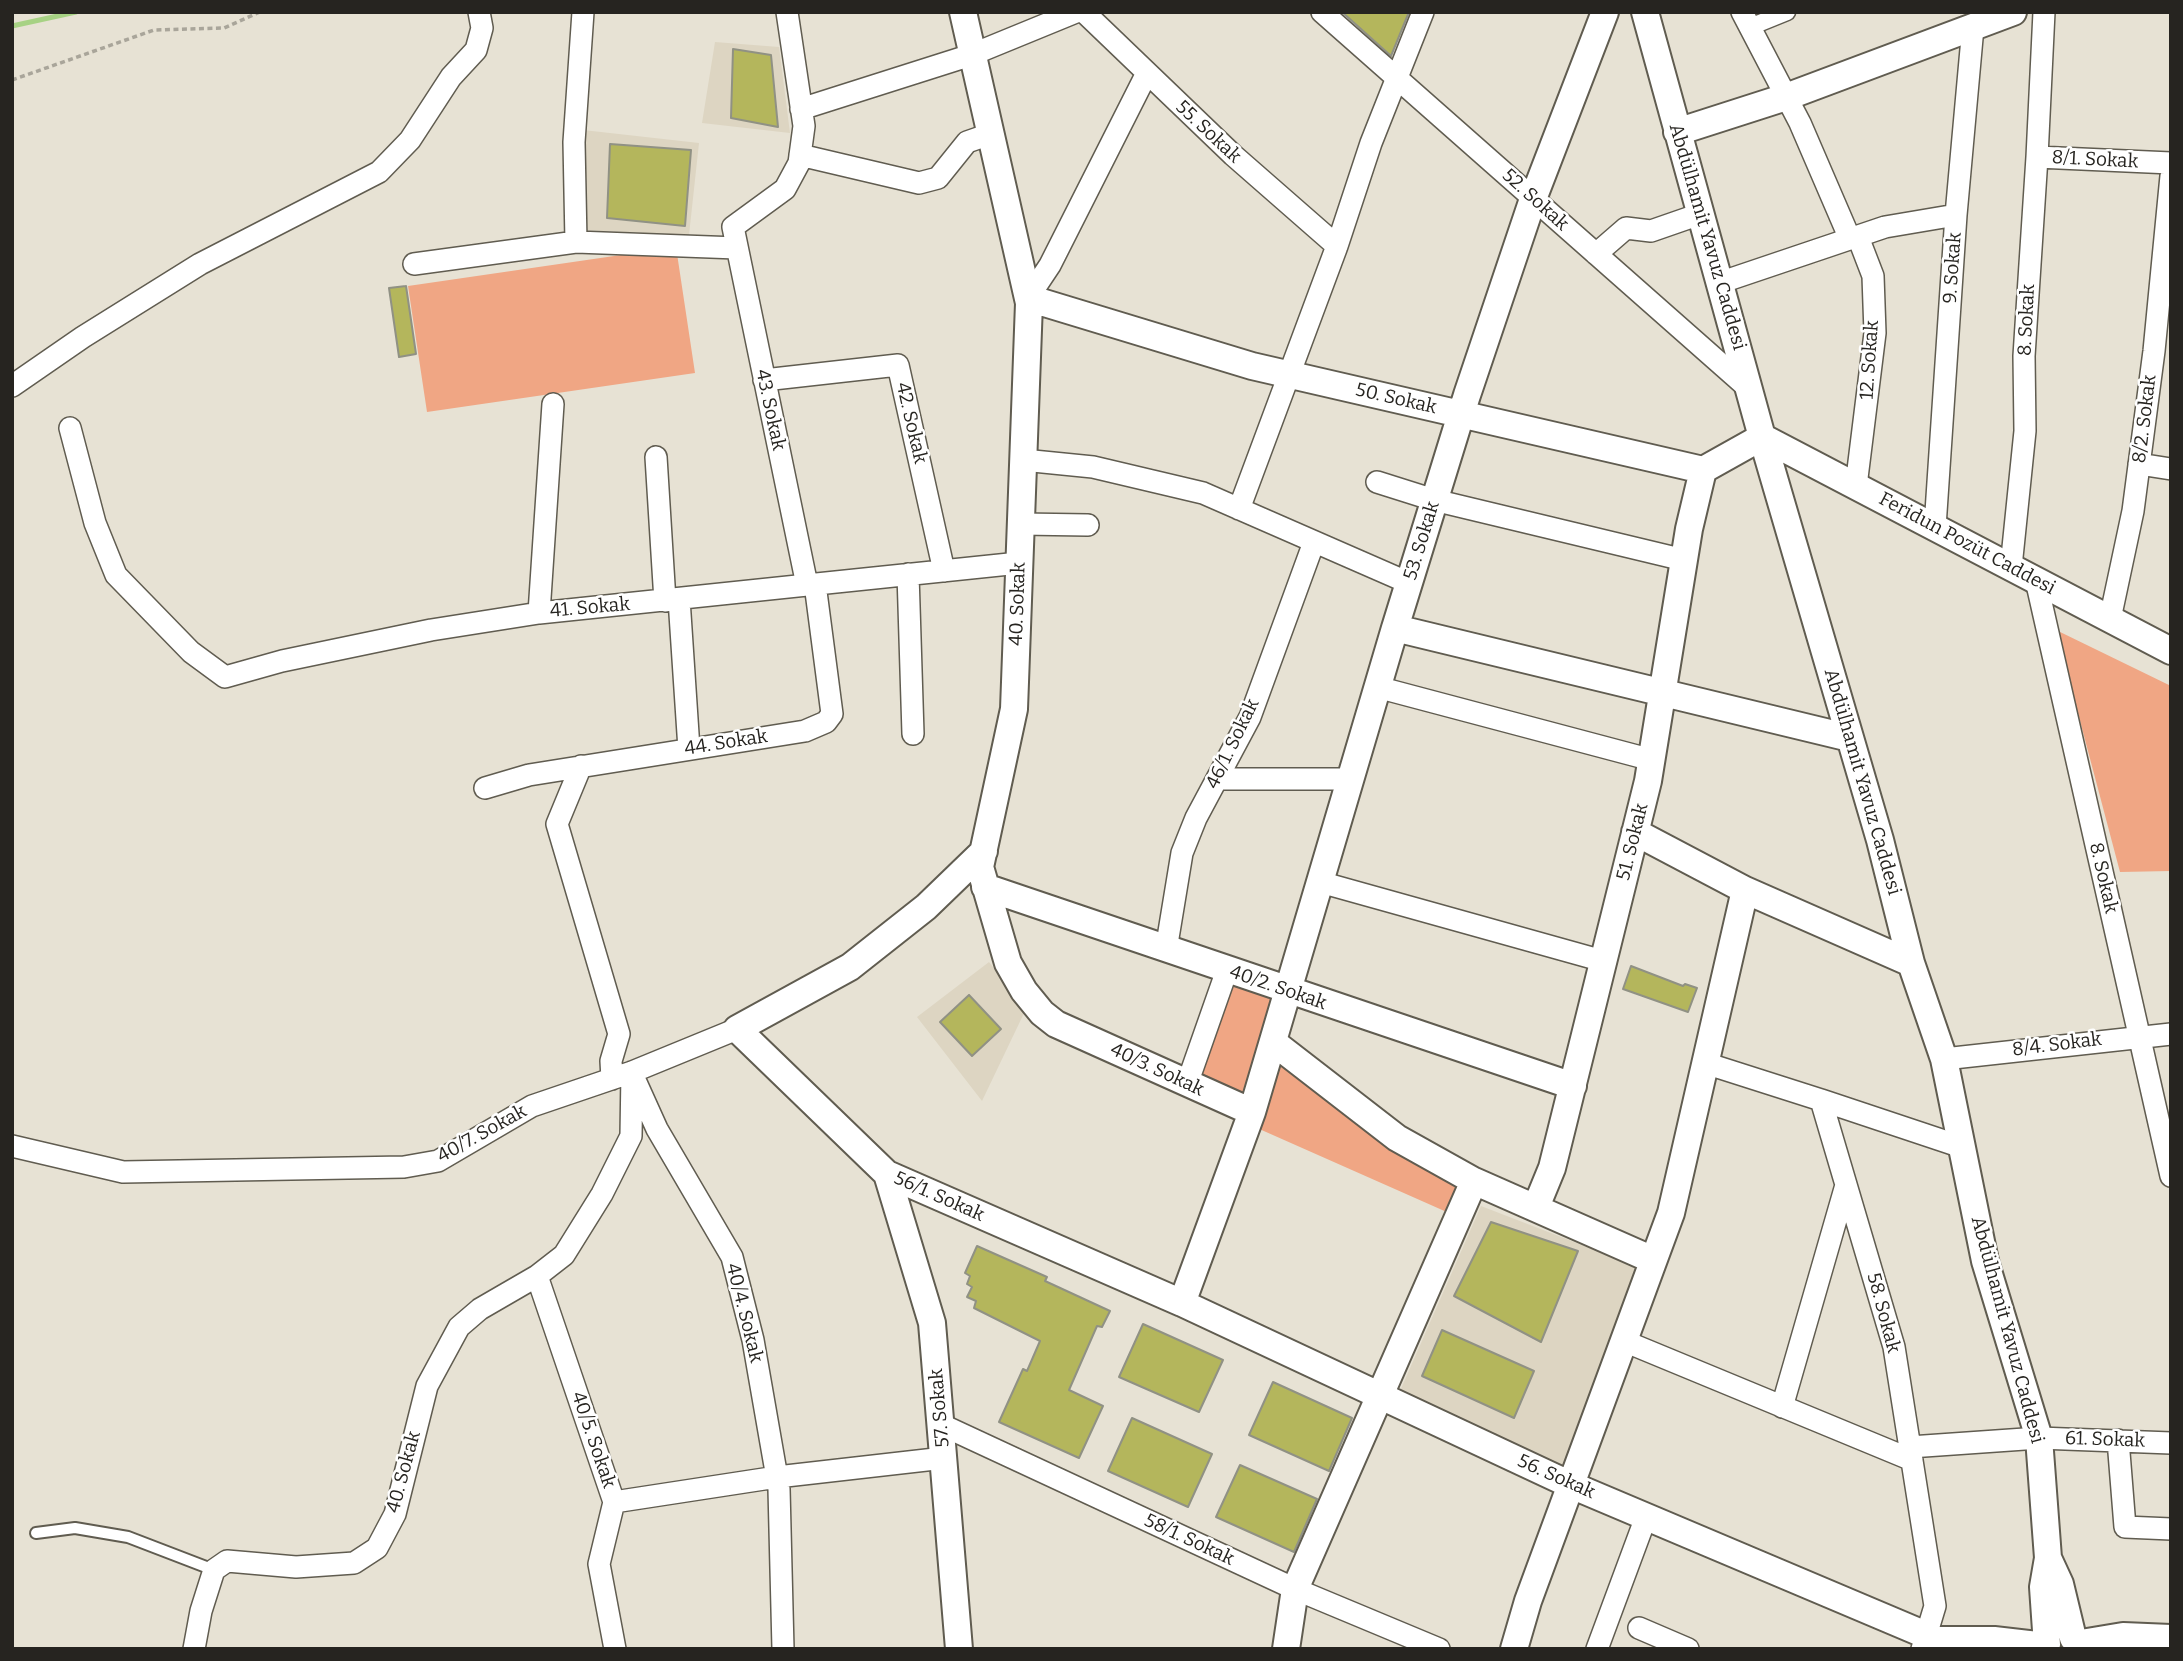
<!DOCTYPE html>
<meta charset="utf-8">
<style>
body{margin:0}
#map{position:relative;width:2183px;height:1661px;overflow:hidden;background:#e7e2d4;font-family:Bitter,serif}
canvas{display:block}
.frame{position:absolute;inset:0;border:14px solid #262420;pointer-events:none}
</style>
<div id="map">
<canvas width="2183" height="1661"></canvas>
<div class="frame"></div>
</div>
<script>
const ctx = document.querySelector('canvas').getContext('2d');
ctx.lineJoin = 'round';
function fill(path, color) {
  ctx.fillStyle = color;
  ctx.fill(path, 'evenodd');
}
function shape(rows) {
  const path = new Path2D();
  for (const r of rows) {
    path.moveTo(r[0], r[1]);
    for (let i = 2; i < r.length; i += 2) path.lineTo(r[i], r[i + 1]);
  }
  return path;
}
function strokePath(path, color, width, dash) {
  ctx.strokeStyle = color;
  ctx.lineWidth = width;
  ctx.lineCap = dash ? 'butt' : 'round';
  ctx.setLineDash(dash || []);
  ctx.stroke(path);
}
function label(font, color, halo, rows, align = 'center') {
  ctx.font = font + ' Bitter,serif';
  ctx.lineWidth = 5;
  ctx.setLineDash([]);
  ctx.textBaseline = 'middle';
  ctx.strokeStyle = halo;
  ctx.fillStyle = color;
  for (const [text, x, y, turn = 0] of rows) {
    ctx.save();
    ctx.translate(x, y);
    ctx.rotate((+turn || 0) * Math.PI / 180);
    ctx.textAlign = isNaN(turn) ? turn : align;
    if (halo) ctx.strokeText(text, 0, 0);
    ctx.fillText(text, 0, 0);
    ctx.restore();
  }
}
fill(shape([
 [715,42,779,47,790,133,702,123],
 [583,130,699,143,689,235,580,230],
 [989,962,1026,1009,982,1101,917,1017],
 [1481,1206,1644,1269,1568,1471,1400,1391]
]), '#ddd5c2');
fill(shape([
 [676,247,695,373,427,412,408,286],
 [2056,630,2171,686,2171,871,2120,872],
 [1227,970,1288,992,1273,1042,1474,1181,1458,1217,1248,1124,1187,1084]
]), '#f0a684');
strokePath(shape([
 [12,26,76,12]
]), '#a7d284', 5);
const building = shape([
 [1342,12,1409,12,1391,56,1342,12],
 [733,49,771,55,778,127,731,118,733,49],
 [610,144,691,150,685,226,607,218,610,144],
 [406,286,416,354,399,357,389,288,406,286],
 [1631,966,1683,986,1685,984,1697,988,1688,1012,1623,989,1631,966],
 [969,995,1001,1029,972,1056,940,1022,969,995],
 [1491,1222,1578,1251,1541,1342,1454,1296,1491,1222],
 [977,1246,1047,1277,1045,1281,1110,1311,1102,1327,1097,1326,1069,1390,1103,1406,1079,1458,999,1422,1023,1369,1027,1371,1040,1341,974,1308,976,1301,967,1297,972,1287,967,1284,970,1276,965,1273,977,1246],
 [1143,1324,1223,1360,1199,1412,1119,1377,1143,1324],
 [1442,1330,1534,1371,1514,1418,1422,1376,1442,1330],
 [1273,1382,1352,1418,1329,1471,1249,1435,1273,1382],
 [1132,1418,1212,1454,1188,1507,1108,1471,1132,1418],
 [1240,1465,1317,1499,1294,1552,1216,1517,1240,1465]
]);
fill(building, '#b4b65c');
strokePath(building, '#909184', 2);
const service = shape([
 [36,1533,75,1528,128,1537,214,1570]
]);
const pedestrian = shape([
 [1750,27,1787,12]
]);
const minor = shape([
 [787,12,804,126,799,163,785,189,733,227,807,585,1019,563],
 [1084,12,1233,155,1337,246],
 [1322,12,1748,388],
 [1742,12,1800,123,1850,239],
 [2044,12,2037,157,2171,163],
 [801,109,971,55,1076,12],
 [800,155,919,183,938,178,967,142,990,134],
 [1956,215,1973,27],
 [576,242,574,142,583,12],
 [1596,254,1626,228,1651,231,1700,214],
 [414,264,576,242,737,248],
 [1719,283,1885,227,1956,215,1935,527],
 [1028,298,1050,265,1147,73],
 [764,380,898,365,944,571],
 [12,386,83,337,200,264,379,172,410,140,451,77,476,50,482,28,479,12],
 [553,404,539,613,807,585],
 [70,428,95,523,116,575,191,652,225,677,282,661,431,630,539,613],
 [656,457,665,601],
 [1023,460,1093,467,1203,493,1409,583],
 [2139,464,2171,469],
 [1377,482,1434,500,1684,560],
 [1856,486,1875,333,1873,276,1858,237],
 [1239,509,1337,246,1371,143,1423,12],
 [1021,524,1088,525],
 [2011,567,2025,431,2024,356,2037,157],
 [908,574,913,734],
 [2036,580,2171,1176],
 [679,599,689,749],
 [2110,619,2133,511,2154,351,2171,176],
 [1377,687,1652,760],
 [581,766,557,824,619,1034,611,1061,612,1079],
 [1217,779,1351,779],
 [485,788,529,775,805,731,826,722,832,714,815,584],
 [1320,882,1603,961],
 [1166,950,1182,853,1196,818,1250,717,1314,542],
 [1944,1059,2171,1034],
 [1705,1063,1821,1100,1894,1347,1935,1606,1922,1649],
 [634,1078,657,1129,732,1257,753,1340,779,1489,783,1649],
 [1187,1084,1227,970],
 [1821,1100,1962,1147],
 [12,1146,123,1172,404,1167,438,1161,532,1106,632,1072,737,1029],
 [537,1276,614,1502,599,1564,615,1649],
 [1624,1341,1912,1460],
 [1782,1407,1846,1185],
 [942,1425,1295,1589,1439,1649],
 [2118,1440,2125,1527,2171,1529],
 [1910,1447,2039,1438,2171,1443],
 [614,1502,777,1477,944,1458],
 [1639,1628,1688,1649],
 [194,1649,201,1611,214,1570,227,1561,296,1567,354,1563,377,1548,395,1514,427,1386,459,1327,480,1309,537,1276,564,1255,602,1194,631,1136,632,1072],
 [1597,1649,1646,1517]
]);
const tertiary = shape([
 [963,12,1029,303,1014,709,980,867,1008,963,1024,991,1042,1013,1056,1024,1252,1112,1182,1303],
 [1605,12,1533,199,1467,395,1395,628,1850,738],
 [1645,12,1762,437,1880,840,1911,963,1944,1059,1985,1261,2039,1438,2048,1558,2043,1587,2047,1645],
 [1677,132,1786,97,2013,12],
 [1028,298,1252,366,1703,470,1762,437,2171,651],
 [1635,832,1745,890],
 [984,851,926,907,850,967,737,1029,887,1174,1182,1303,1571,1485,1926,1635,1950,1649],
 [985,887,1573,1086],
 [1273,1042,1397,1138,1474,1181],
 [1252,1112,1395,628],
 [887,1174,932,1323,959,1649],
 [1536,1207,1552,1168,1648,781,1689,529,1703,470],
 [2048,1558,2060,1584,2073,1638],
 [1935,1640,1994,1640,2046,1646],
 [2087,1642,2123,1636,2171,1638],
 [1286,1649,1295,1589,1474,1181,1653,1260],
 [1514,1649,1528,1601,1671,1213,1745,890,1911,963]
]);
strokePath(service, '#605c50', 14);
strokePath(pedestrian, '#605c50', 19);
strokePath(minor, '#605c50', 24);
strokePath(tertiary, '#605c50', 30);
strokePath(shape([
 [12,80,154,30,224,28,260,12]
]), '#a9a59a', 3.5, [5, 3.5]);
strokePath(service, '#fff', 10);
strokePath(pedestrian, '#fff', 16);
strokePath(minor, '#fff', 21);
strokePath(tertiary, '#fff', 26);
label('19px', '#262420', '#fff', [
 ["55. Sokak",1208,132,43],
 ["8/1. Sokak",2095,160,3],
 ["52. Sokak",1535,200,42],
 ["Abdülhamit Yavuz Caddesi",1707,237,74],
 ["9. Sokak",1953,268,-86],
 ["8. Sokak",2027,320,-87],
 ["12. Sokak",1870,360,-86],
 ["50. Sokak",1396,399,13],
 ["43. Sokak",770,410,78],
 ["8/2. Sokak",2145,419,-83],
 ["42. Sokak",911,423,77],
 ["53. Sokak",1422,541,-73],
 ["Feridun Pozüt Caddesi",1967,544,28],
 ["40. Sokak",1018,604,-88],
 ["41. Sokak",590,608,-5],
 ["44. Sokak",726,743,-9],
 ["46/1. Sokak",1233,744,-64],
 ["Abdülhamit Yavuz Caddesi",1862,782,74],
 ["51. Sokak",1633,842,-76],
 ["8. Sokak",2103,878,77],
 ["40/2. Sokak",1278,988,19],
 ["8/4. Sokak",2057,1045,-7],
 ["40/3. Sokak",1157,1070,25],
 ["40/7. Sokak",482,1134,-29],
 ["56/1. Sokak",939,1197,24],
 ["40/4. Sokak",744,1313,76],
 ["58. Sokak",1883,1313,75],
 ["Abdülhamit Yavuz Caddesi",2007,1330,75],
 ["57. Sokak",940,1408,-95],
 ["40/5. Sokak",593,1440,71],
 ["61. Sokak",2105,1440,2],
 ["40. Sokak",404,1472,-75],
 ["56. Sokak",1556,1477,24],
 ["58/1. Sokak",1189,1540,25]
]);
</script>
